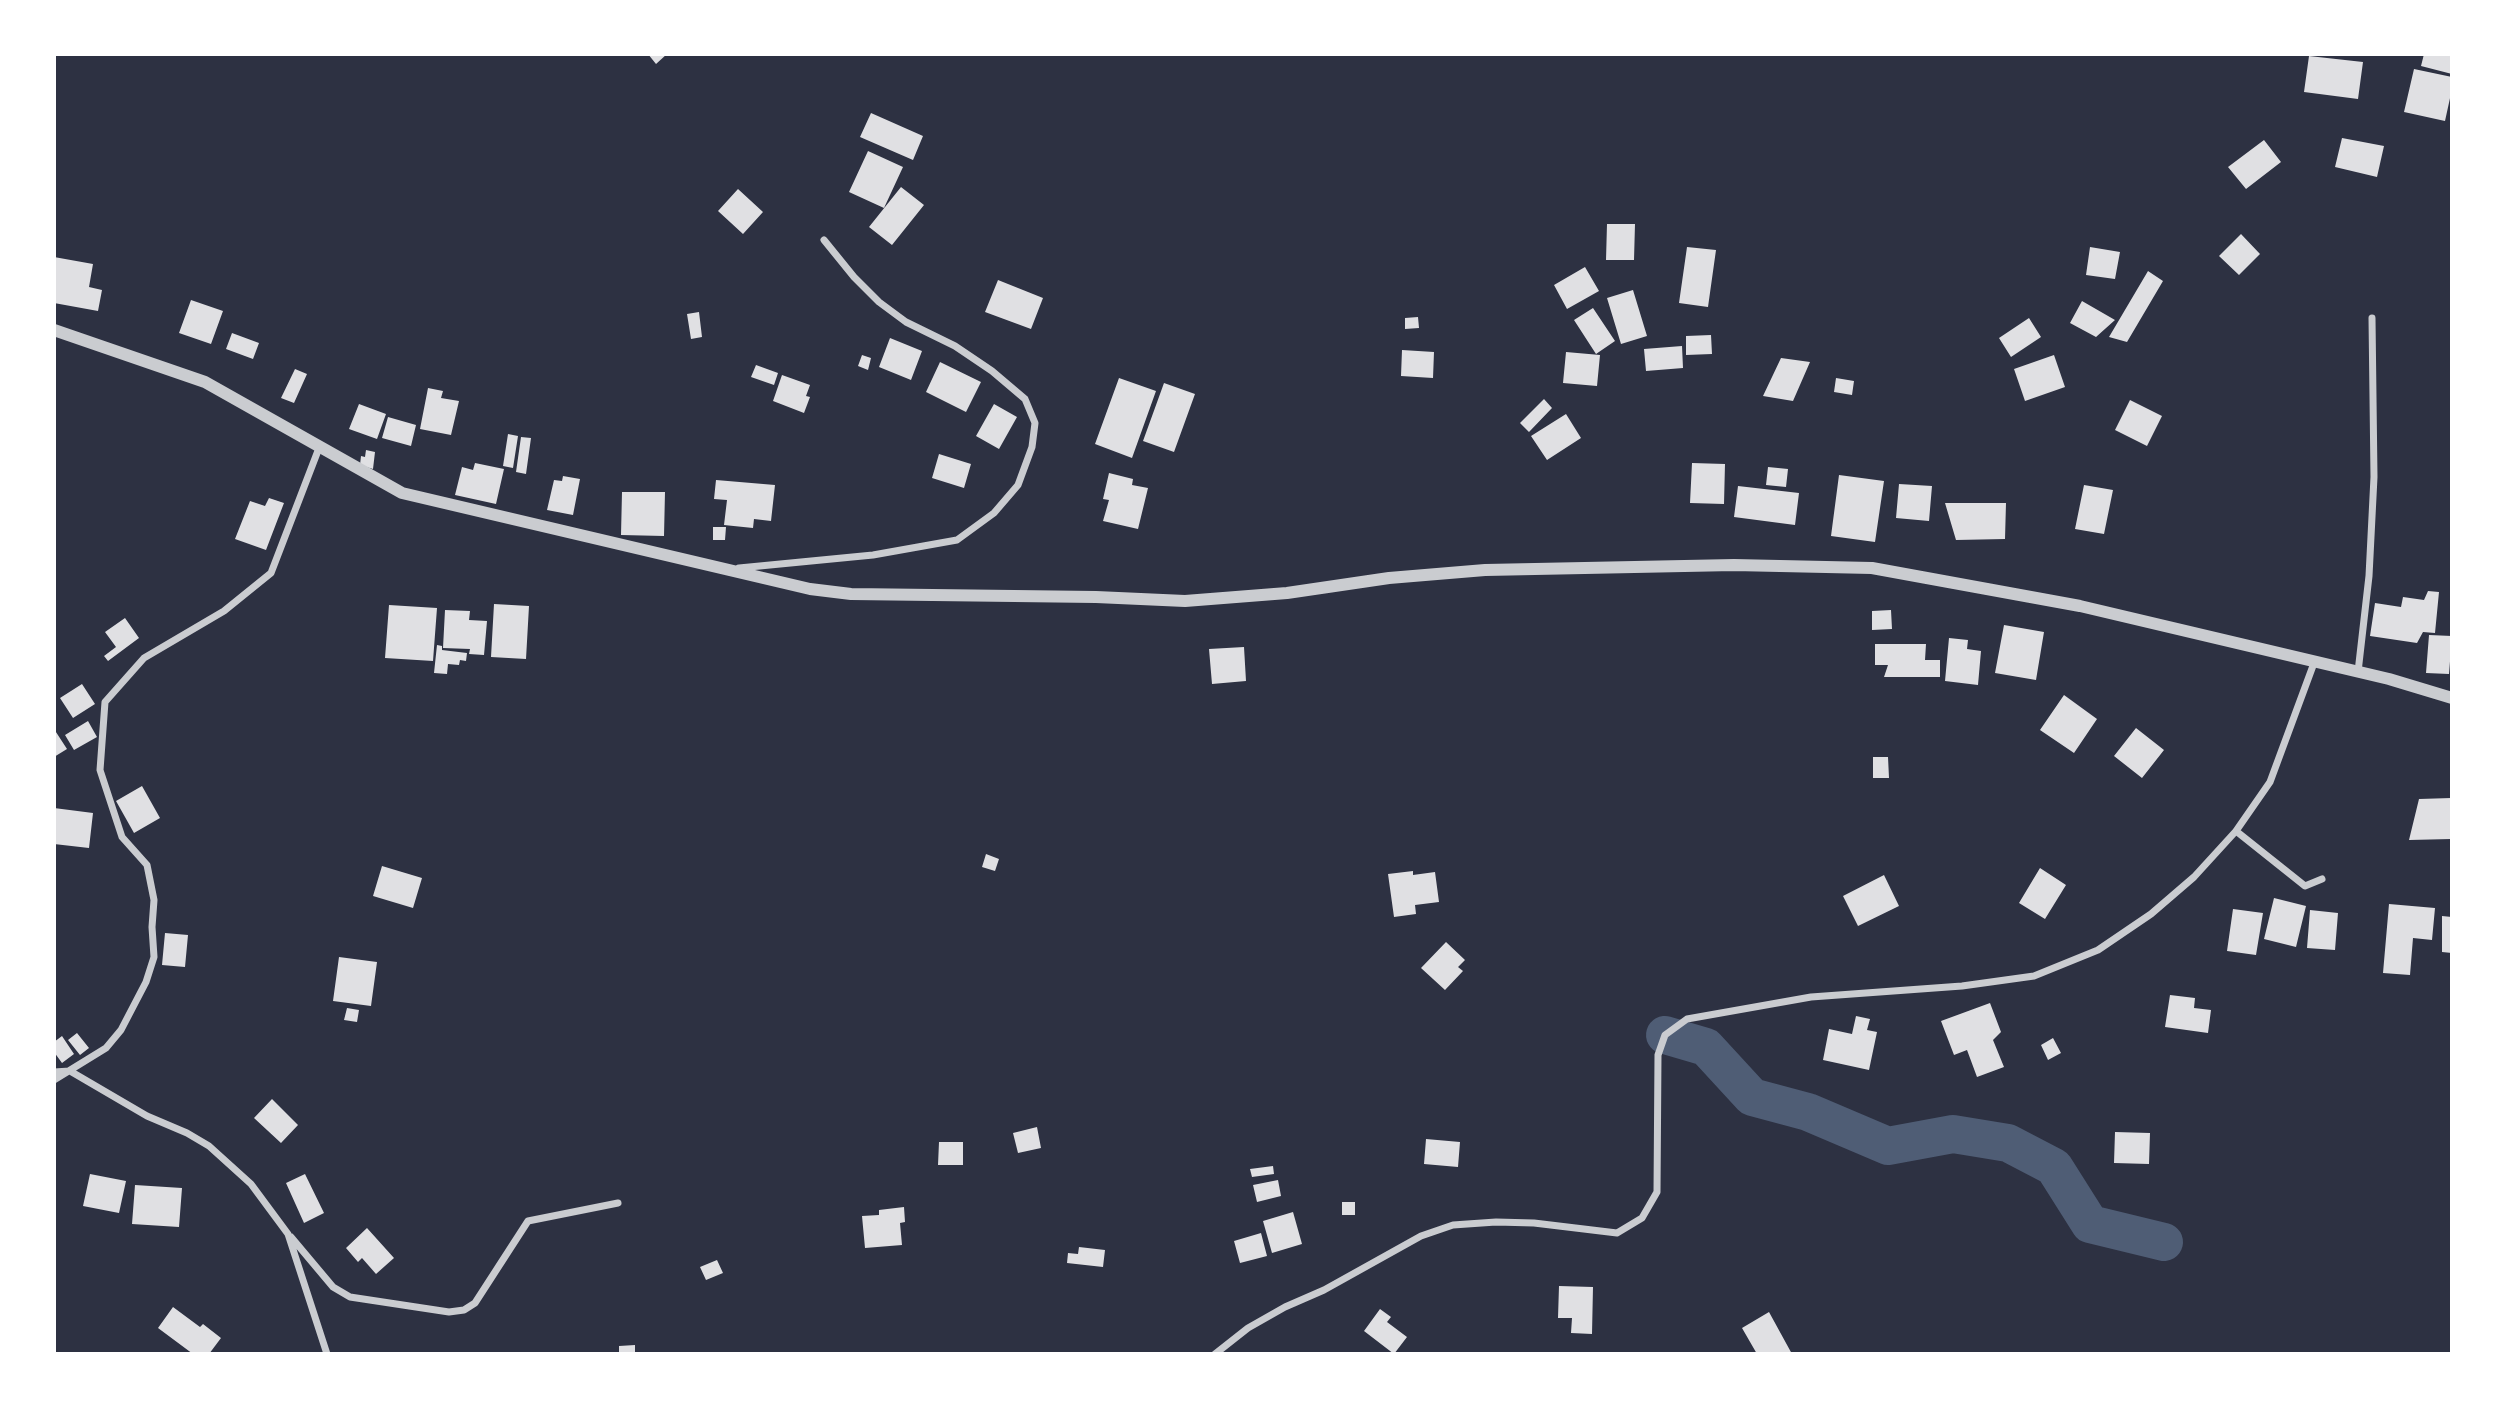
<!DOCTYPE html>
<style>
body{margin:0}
#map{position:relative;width:2506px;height:1408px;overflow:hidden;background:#2d3142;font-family:"Zilla Slab",serif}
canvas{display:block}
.frame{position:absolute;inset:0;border:56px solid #fff;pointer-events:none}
</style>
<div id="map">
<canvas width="2506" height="1408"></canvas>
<div class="frame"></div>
</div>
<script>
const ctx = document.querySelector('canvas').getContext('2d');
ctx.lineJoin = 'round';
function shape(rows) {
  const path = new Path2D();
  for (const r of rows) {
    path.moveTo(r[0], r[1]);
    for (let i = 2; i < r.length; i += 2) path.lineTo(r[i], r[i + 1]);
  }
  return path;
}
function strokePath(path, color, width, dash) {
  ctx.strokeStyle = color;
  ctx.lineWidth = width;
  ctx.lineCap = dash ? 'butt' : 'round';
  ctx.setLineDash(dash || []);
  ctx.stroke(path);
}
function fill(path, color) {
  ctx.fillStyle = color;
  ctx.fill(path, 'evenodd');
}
strokePath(shape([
 [1665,1035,1706,1047,1752,1097,1808,1112,1888,1146,1953,1134,2008,1143,2054,1167,2090,1224,2164,1242]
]), '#4f5d75', 38);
fill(shape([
 [648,54,667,54,656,64],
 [2424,54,2452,54,2452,74,2421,66],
 [2309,56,2363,62,2358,99,2304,92],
 [2414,69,2452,77,2452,89,2445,121,2404,112],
 [871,113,923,136,913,160,860,137],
 [2342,138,2384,146,2377,177,2335,167],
 [2264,140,2281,162,2246,189,2228,167],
 [868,151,903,167,884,208,849,192],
 [901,187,924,205,892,245,869,227],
 [738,189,763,212,743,234,718,211],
 [1607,224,1635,224,1634,260,1606,260],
 [2241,234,2260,254,2239,275,2219,256],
 [1687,247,1716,250,1708,307,1679,303],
 [2090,247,2120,252,2115,279,2086,275],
 [54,257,93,264,89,287,102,290,98,311,54,303],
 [1585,267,1599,291,1567,309,1554,285],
 [2148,271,2163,281,2127,342,2109,337],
 [998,280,1043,298,1031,329,985,312],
 [1633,290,1647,336,1621,344,1607,298],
 [191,300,223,311,211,344,179,333],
 [2082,301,2115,320,2096,337,2070,323],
 [1593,308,1615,341,1596,354,1574,320],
 [699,312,702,337,691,339,687,314],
 [1418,317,1419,328,1405,329,1405,318],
 [2029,318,2041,337,2011,357,1999,338],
 [232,333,259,343,253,359,226,349],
 [1711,335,1712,354,1686,355,1686,336],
 [890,338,922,351,911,380,879,367],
 [1682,346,1683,368,1646,371,1644,349],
 [1402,350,1434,352,1433,378,1401,376],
 [1566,352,1600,355,1597,386,1563,383],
 [862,355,871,358,868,370,858,366],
 [2054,355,2065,387,2025,401,2014,369],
 [1781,358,1810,362,1793,401,1763,396],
 [940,362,981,382,966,412,926,392],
 [756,365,778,373,774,385,751,377],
 [295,369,307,374,294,403,281,398],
 [782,375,810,385,806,396,810,397,804,413,773,401],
 [1119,378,1156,391,1132,458,1095,444],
 [1836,378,1854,381,1852,395,1834,392],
 [1164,383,1195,394,1174,452,1143,441],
 [428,388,443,391,441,398,459,401,451,435,420,429],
 [1544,399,1552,408,1529,432,1520,423],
 [2130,400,2162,416,2147,446,2115,430],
 [359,404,386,414,377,439,349,429],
 [994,404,1017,417,999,449,976,436],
 [1566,414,1581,438,1547,460,1531,436],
 [388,417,416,425,411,446,382,438],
 [508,434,518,436,513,468,503,466],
 [521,437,531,438,526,474,516,472],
 [366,450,375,452,373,469,360,465,361,456,365,457],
 [939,454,971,464,964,488,932,478],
 [475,463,504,469,496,504,455,495,462,467,473,470],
 [1692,463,1725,464,1724,504,1690,503],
 [1768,467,1788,469,1786,487,1766,485],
 [1109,473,1133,479,1132,485,1148,488,1138,529,1103,521,1109,500,1103,499],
 [1839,475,1884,481,1875,542,1831,536],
 [563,476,580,479,573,515,547,510,554,480,562,481],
 [716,480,775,485,771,521,754,519,753,528,724,525,727,500,714,499],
 [1899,484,1932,486,1929,521,1896,518],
 [2084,485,2113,490,2104,534,2075,529],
 [1738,486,1799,493,1795,525,1734,517],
 [622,492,665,492,664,536,621,535],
 [269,498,284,503,266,550,235,539,250,501,265,506],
 [1945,503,2006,503,2005,539,1956,540],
 [713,527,726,527,725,540,713,540],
 [2428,591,2439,592,2435,633,2423,632,2417,643,2370,636,2375,603,2401,607,2403,597,2424,600],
 [494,604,529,606,526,659,491,657],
 [389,605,437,608,433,661,385,658],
 [445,610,470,611,469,620,487,621,484,655,469,654,470,649,443,648],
 [1891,610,1892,629,1872,630,1872,611],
 [125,618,139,638,108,661,104,656,116,647,105,632],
 [2004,625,2044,632,2036,680,1995,673],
 [2429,635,2452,636,2449,674,2426,673],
 [1949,638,1968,640,1967,649,1981,651,1978,685,1945,681],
 [1875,644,1926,644,1925,660,1940,660,1940,677,1884,677,1888,665,1875,665],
 [437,645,442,646,442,650,467,653,466,661,460,660,459,665,448,664,447,674,434,673],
 [1244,647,1246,681,1212,684,1209,649],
 [82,684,95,704,73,718,60,698],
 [2064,695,2097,719,2074,753,2040,730],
 [88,721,97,737,74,750,65,735],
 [2136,728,2164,750,2142,778,2114,756],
 [54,729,67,749,54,757],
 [1873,757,1888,757,1889,778,1873,778],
 [142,786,160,818,134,833,116,801],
 [2451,798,2451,839,2409,840,2419,799],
 [54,808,93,813,89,848,54,844],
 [986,854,999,859,995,871,982,867],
 [382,866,422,878,413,908,373,896],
 [2040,868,2066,885,2045,919,2019,903],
 [1413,871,1413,875,1435,872,1439,902,1415,905,1416,914,1394,917,1388,874],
 [1884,875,1899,906,1858,926,1843,896],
 [2274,898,2306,906,2296,947,2264,939],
 [2389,904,2435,908,2432,940,2413,938,2410,975,2383,973],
 [2233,909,2263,913,2256,955,2227,951],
 [2310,910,2338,913,2335,950,2307,948],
 [2442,916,2452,917,2452,953,2442,952],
 [165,933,188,935,185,967,162,965],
 [1446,942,1465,960,1458,967,1463,971,1445,990,1421,968],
 [339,957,377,962,371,1006,333,1001],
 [2170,995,2195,998,2194,1008,2211,1010,2208,1033,2165,1027],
 [1990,1003,2001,1032,1993,1040,2004,1067,1977,1077,1967,1050,1954,1055,1941,1021],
 [347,1008,359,1010,357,1022,344,1020],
 [1856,1016,1870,1019,1867,1030,1877,1032,1869,1070,1823,1060,1829,1029,1852,1034],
 [77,1033,89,1048,80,1055,68,1040],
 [62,1036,74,1054,62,1063,54,1052,54,1042],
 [2053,1038,2061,1053,2048,1060,2041,1045],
 [272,1099,298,1125,281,1143,254,1118],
 [1037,1127,1041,1148,1018,1153,1013,1133],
 [2115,1132,2150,1133,2149,1164,2114,1163],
 [1426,1139,1460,1142,1458,1167,1424,1164],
 [939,1142,963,1142,963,1165,938,1165],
 [1273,1166,1274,1174,1252,1177,1250,1169],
 [90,1174,126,1181,119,1213,83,1206],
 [305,1174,324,1213,304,1223,286,1183],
 [1278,1180,1281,1196,1257,1202,1253,1185],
 [135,1185,182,1188,179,1227,132,1224],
 [1342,1202,1355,1202,1355,1215,1342,1215],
 [904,1207,905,1222,900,1223,902,1245,865,1248,862,1216,879,1215,879,1210],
 [1293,1212,1302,1244,1272,1253,1263,1221],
 [367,1228,394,1258,376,1274,362,1258,358,1262,346,1248],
 [1261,1233,1267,1256,1240,1263,1234,1241],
 [1079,1247,1105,1250,1103,1267,1067,1263,1068,1253,1078,1254],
 [717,1260,723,1273,706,1280,700,1267],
 [1559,1286,1593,1287,1592,1334,1571,1333,1572,1318,1558,1318],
 [173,1307,200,1327,203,1324,221,1338,209,1354,193,1354,158,1328],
 [1380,1309,1391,1317,1387,1322,1407,1337,1394,1354,1364,1331],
 [1769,1312,1792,1354,1757,1354,1742,1328],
 [635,1345,635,1354,619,1354,619,1346]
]), '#e0e0e3');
strokePath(shape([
 [739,568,873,555,957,540,994,513,1018,485,1032,447,1035,423,1025,399,992,371,955,346,906,322,879,302,854,277,824,240],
 [2358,672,2369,576,2374,477,2372,318],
 [2236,831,2305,886,2322,879],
 [54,1072,70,1071,147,1116,187,1133,209,1146,251,1184,288,1234,327,1354],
 [54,1080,106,1048,121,1030,146,982,154,957,152,927,154,900,147,865,122,837,100,770,105,702,144,658,224,611,271,573,319,448],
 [291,1237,333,1287,350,1297,449,1312,464,1310,475,1303,528,1221,618,1203],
 [1215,1354,1248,1328,1285,1307,1324,1290,1421,1236,1453,1225,1496,1222,1534,1223,1617,1233,1642,1218,1657,1192,1658,1055,1665,1035,1687,1019,1811,997,1962,986,2034,976,2098,950,2151,914,2194,877,2236,831,2270,782,2314,663]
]), '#caccd0', 7);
strokePath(shape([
 [54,330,205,382,402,493,810,589,851,594,1096,597,1185,601,1287,593,1389,578,1485,570,1734,565,1872,568,2080,606,2389,679,2452,698]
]), '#caccd0', 12);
</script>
